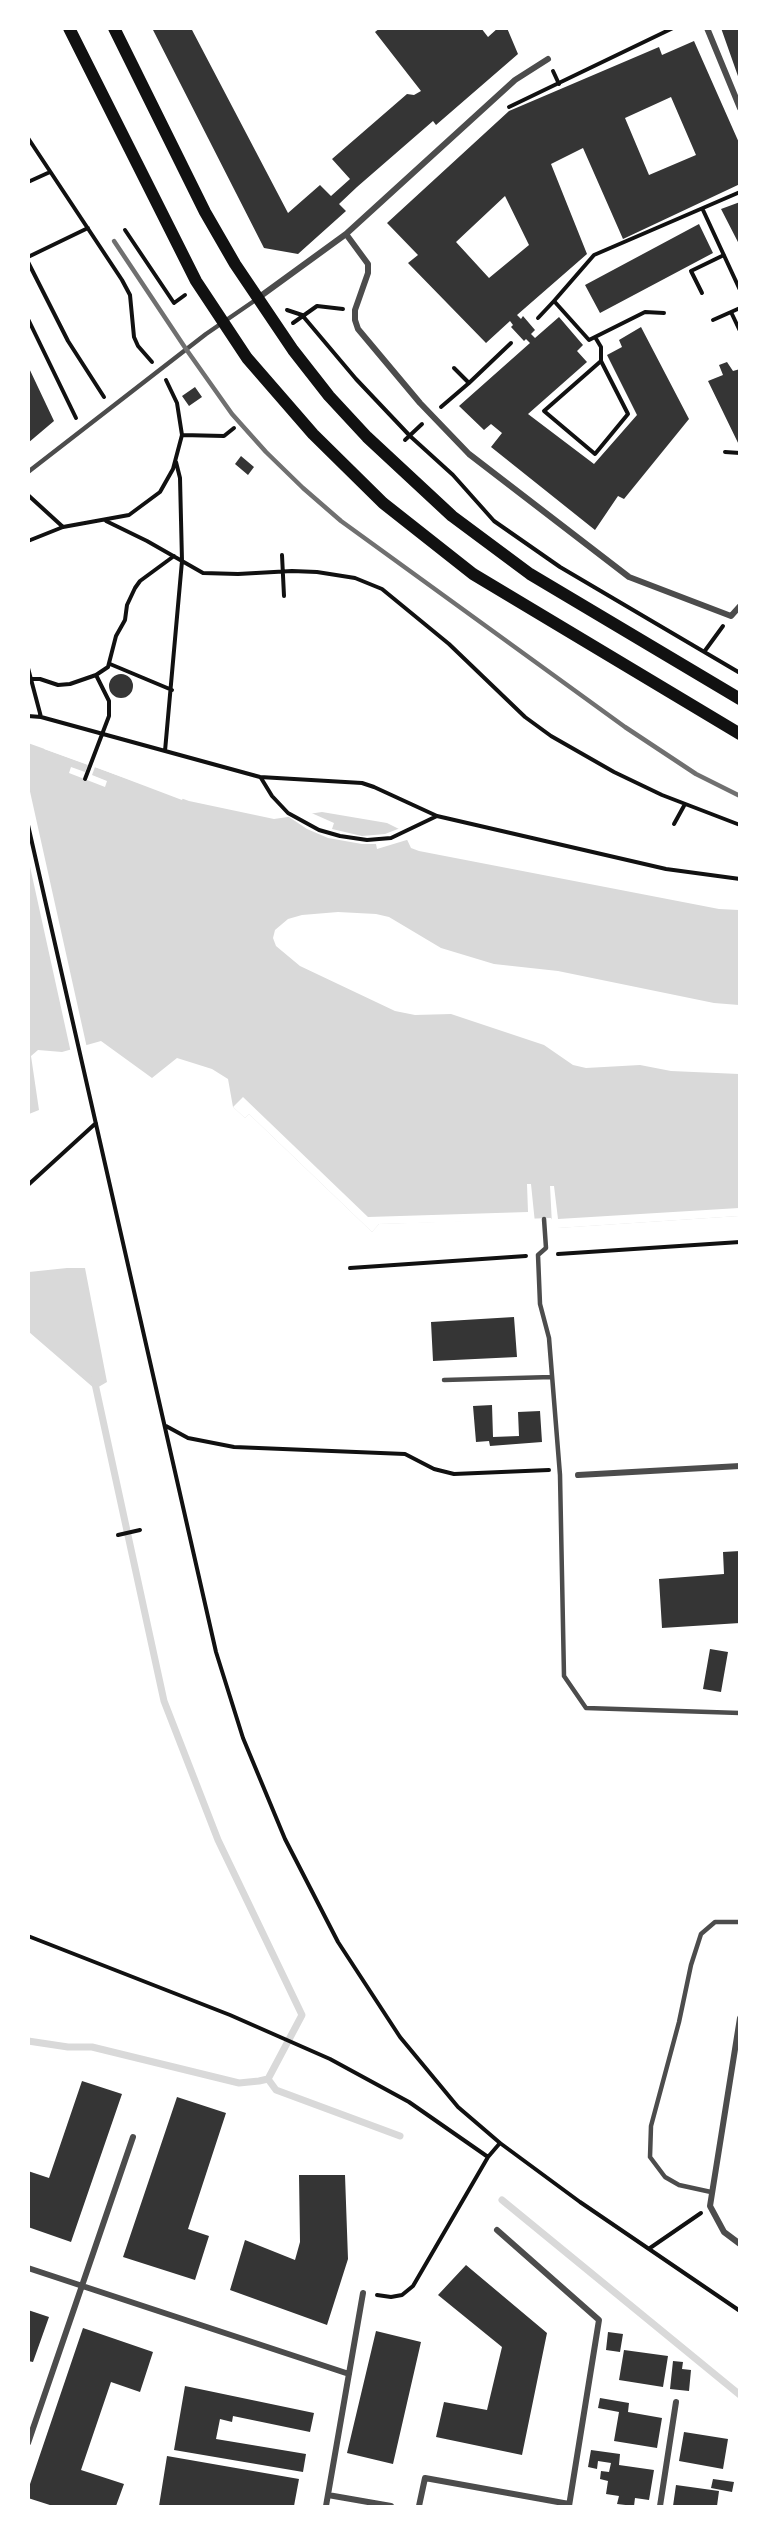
<!DOCTYPE html>
<style>
body{margin:0}
#map{position:relative;width:768px;height:2535px;overflow:hidden;background:#fff;font-family:"Archivo Narrow",sans-serif}
canvas{display:block}
.frame{position:absolute;inset:0;border:30px solid #fff;pointer-events:none}
</style>
<div id="map">
<canvas width="768" height="2535"></canvas>
<div class="frame"></div>
</div>
<script>
const ctx = document.querySelector('canvas').getContext('2d');
ctx.lineJoin = 'round';
function fill(path, color) {
  ctx.fillStyle = color;
  ctx.fill(path, 'evenodd');
}
function shape(rows) {
  const path = new Path2D();
  for (const r of rows) {
    if (r.length === 3) {
      path.moveTo(r[0] + r[2], r[1]);
      path.arc(r[0], r[1], r[2], 0, 2 * Math.PI);
      continue;
    }
    path.moveTo(r[0], r[1]);
    for (let i = 2; i < r.length; i += 2) path.lineTo(r[i], r[i + 1]);
  }
  return path;
}
function strokePath(path, color, width, dash) {
  ctx.strokeStyle = color;
  ctx.lineWidth = width;
  ctx.lineCap = dash ? 'butt' : 'round';
  ctx.setLineDash(dash || []);
  ctx.stroke(path);
}
fill(shape([
 [28,743,189,801,274,819,322,812,387,823,403,831,411,848,419,851,719,909,739,910,739,1005,714,1003,558,971,494,964,441,948,389,917,376,914,338,912,302,915,288,919,275,930,273,938,276,946,300,966,395,1011,415,1015,451,1014,544,1045,573,1065,586,1068,640,1065,671,1071,739,1074,739,1216,557,1228,551,1218,379,1224,372,1232,249,1114,245,1118,233,1107,228,1079,212,1069,177,1058,152,1078,101,1041,62,1052,38,1050,31,1056,39,1110,29,1114],
 [67,1268,85,1268,107,1382,95,1389,29,1332,29,1272]
]), '#d9d9d9');
fill(shape([
 [45,746,184,796,182,800,95,767,92,775,107,781,105,787,69,773,71,767,85,772,88,765,44,749],
 [29,787,87,1048,71,1053,29,862],
 [307,811,334,823,332,829,362,836,385,834,403,827,410,839,377,849,376,844,362,844,328,838,307,829,286,815],
 [243,1097,368,1217,528,1212,527,1184,531,1184,535,1223,531,1223,530,1220,379,1224,372,1232,249,1114,245,1118,233,1107],
 [550,1186,554,1186,558,1219,739,1208,739,1216,558,1228,557,1231,552,1225]
]), '#fff');
strokePath(shape([
 [28,2041,68,2047,92,2047,239,2083,259,2081,268,2079,302,2015,218,1840,164,1701,94,1379],
 [268,2079,276,2090,400,2136],
 [502,2200,740,2395]
]), '#d9d9d9', 7);
fill(shape([
 [152,28,191,28,288,213,320,185,331,196,350,179,332,159,407,94,414,95,421,91,375,32,380,28,481,28,488,37,498,28,507,28,518,54,436,125,433,121,357,187,339,204,346,211,298,254,264,248],
 [721,28,740,28,740,79,739,79],
 [694,41,740,145,740,184,623,239,583,148,551,164,587,254,517,315,521,319,523,316,535,330,531,334,535,338,559,317,583,345,577,351,587,362,528,414,594,464,637,415,607,355,622,347,619,340,641,327,689,419,624,499,618,496,595,530,491,447,502,433,491,424,484,430,459,406,530,343,526,339,524,341,511,327,513,325,510,321,486,343,408,263,418,255,387,223,509,111,659,47,662,55],
 [671,97,696,155,649,175,625,118],
 [505,196,529,245,489,278,456,242],
 [740,202,740,246,721,209],
 [699,224,713,253,600,313,585,285],
 [727,362,733,371,740,369,740,447,708,381,723,375,719,365],
 [28,366,54,421,28,443],
 [195,387,202,397,189,406,182,396],
 [241,456,254,467,248,475,235,464],
 [121,686,12],
 [514,1317,517,1357,433,1361,431,1322],
 [492,1405,493,1437,519,1436,518,1412,540,1411,542,1442,490,1446,489,1441,476,1442,473,1406],
 [740,1551,740,1623,662,1628,659,1579,724,1574,723,1552],
 [710,1649,728,1652,721,1692,703,1689],
 [82,2081,122,2094,71,2242,28,2227,28,2171,49,2178],
 [177,2097,226,2113,188,2229,209,2236,195,2280,123,2257],
 [299,2175,345,2175,348,2259,327,2325,230,2290,245,2240,295,2260,300,2242],
 [466,2265,547,2333,522,2455,436,2437,444,2402,487,2410,502,2347,438,2295],
 [28,2310,49,2317,33,2362,28,2361],
 [83,2328,153,2352,140,2392,111,2382,81,2470,124,2484,116,2506,53,2506,28,2498,28,2490],
 [376,2331,421,2342,393,2464,347,2453],
 [608,2332,623,2334,620,2352,606,2350],
 [624,2350,668,2356,663,2387,619,2380],
 [673,2361,683,2362,682,2369,691,2370,689,2391,670,2389],
 [185,2386,314,2413,310,2432,233,2416,232,2422,220,2419,216,2439,306,2454,303,2472,174,2450],
 [600,2398,629,2403,628,2412,662,2418,657,2448,614,2441,619,2412,598,2408],
 [684,2432,728,2439,723,2469,679,2461],
 [591,2450,620,2454,619,2465,654,2470,649,2500,635,2498,634,2506,617,2504,619,2496,606,2494,608,2481,600,2479,601,2471,609,2472,611,2463,598,2461,597,2469,588,2467],
 [167,2456,299,2479,294,2506,159,2506],
 [713,2479,734,2482,732,2492,711,2488],
 [676,2485,719,2491,717,2506,673,2506]
]), '#353535');
strokePath(shape([
 [553,71,559,84],
 [509,107,673,28],
 [28,138,122,280,130,295,134,337,138,346,152,362],
 [28,182,50,172],
 [703,210,740,290],
 [125,230,174,303,185,295],
 [28,257,88,228],
 [28,262,68,341,104,397],
 [702,293,691,271,724,255],
 [287,310,302,315,356,379,410,436,453,475,494,521,560,567,740,673],
 [731,312,740,331],
 [664,313,645,312,589,340,554,301,594,255,740,192],
 [538,318,554,301],
 [28,319,76,418],
 [713,320,740,308],
 [293,323,317,306,343,309],
 [595,337,601,347,601,361,544,411,595,454,628,414,601,361],
 [454,368,469,383,511,343],
 [441,407,469,383],
 [182,435,224,436,234,428],
 [405,440,422,424],
 [725,452,740,453],
 [28,495,63,527],
 [106,521,147,541,203,573,238,574,292,571,317,572,355,578,382,589,449,644,525,717,551,736,614,772,662,795,740,825],
 [28,541,63,527,129,515,160,492,173,469,182,435,177,403,166,380],
 [282,555,284,596],
 [704,652,723,626],
 [110,664,172,690],
 [28,668,41,717],
 [32,679,40,679,58,685,70,684,96,675,108,667,116,636,125,620,127,605,135,588,140,581,174,556],
 [28,716,41,717,260,777,362,783,374,787,437,816,666,869,740,879],
 [165,751,182,561,180,478,176,462],
 [261,778,272,796,288,813,319,830,340,836,367,840,391,838,437,816],
 [85,779,109,716,109,701,96,675],
 [674,824,685,804],
 [28,825,216,1652,243,1738,285,1839,338,1942,400,2037,458,2107,500,2143,488,2157,413,2286,402,2295,391,2297,377,2295],
 [28,1185,96,1123],
 [558,1254,740,1242],
 [350,1268,526,1256],
 [166,1426,188,1438,234,1447,405,1454,434,1469,454,1474,549,1470],
 [118,1535,140,1530],
 [28,1936,230,2015,330,2059,409,2102,488,2157],
 [500,2143,580,2202,740,2311],
 [650,2248,701,2213]
]), '#111', 4);
strokePath(shape([
 [28,472,206,334,257,299],
 [544,1219,546,1248,538,1255,540,1304,549,1338,560,1475,564,1676,586,1708,740,1713],
 [444,1380,552,1377],
 [711,2192,679,2185,665,2177,650,2157,651,2126,679,2022,691,1965,701,1934,715,1922,740,1922]
]), '#4c4c4c', 4.5);
strokePath(shape([
 [707,28,740,108],
 [346,234,368,264,368,273,355,310,355,320,358,329,420,403,469,454,629,577,731,616,740,606],
 [258,298,346,234,515,80,548,59],
 [578,1475,740,1466],
 [740,2018,710,2206,724,2232,740,2244],
 [497,2230,599,2320,569,2506],
 [28,2268,349,2374],
 [28,2443,133,2137],
 [328,2495,391,2506],
 [326,2506,363,2293],
 [419,2506,425,2478,569,2504],
 [660,2506,676,2402]
]), '#4c4c4c', 6);
strokePath(shape([
 [69,28,196,281,247,358,313,434,383,503,473,574,740,734],
 [114,28,205,212,235,264,293,350,329,396,367,437,452,516,530,574,740,699]
]), '#111', 12);
strokePath(shape([
 [114,241,186,349,232,414,266,452,303,488,341,521,625,727,696,774,740,796]
]), '#707070', 4.5);
</script>
